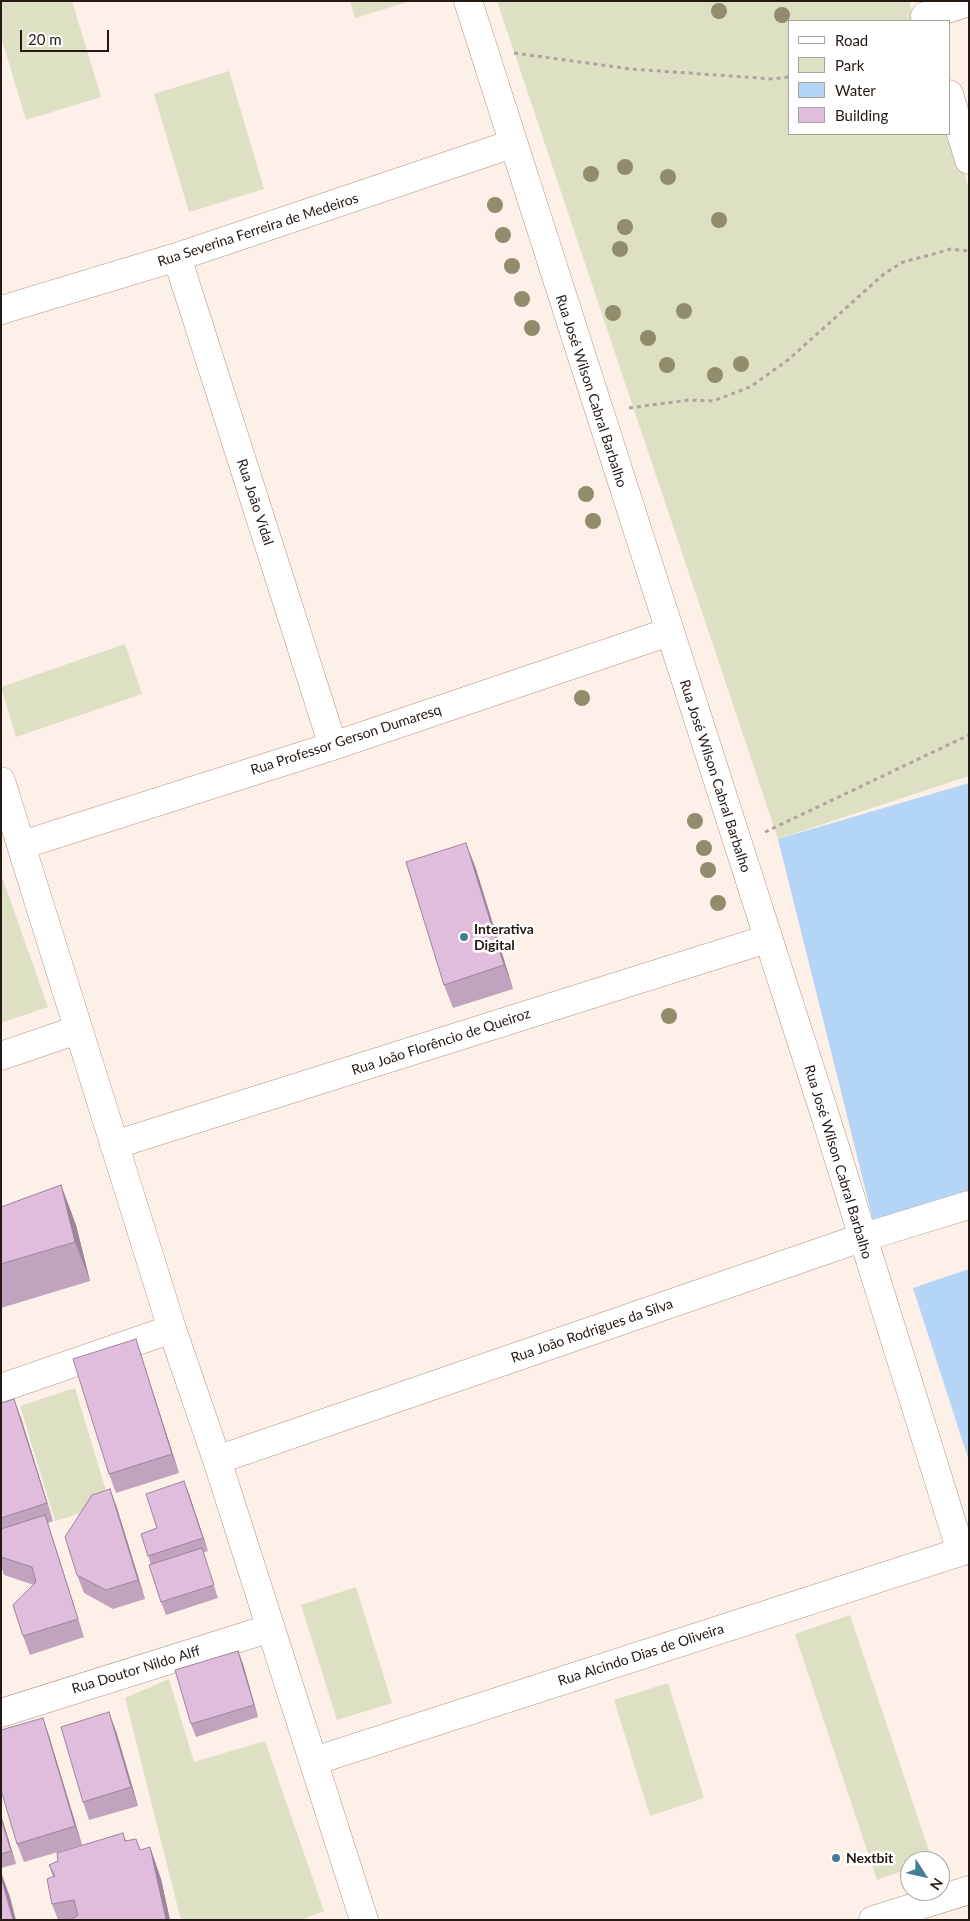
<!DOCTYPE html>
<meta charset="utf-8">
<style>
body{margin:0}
#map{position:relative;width:970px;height:1921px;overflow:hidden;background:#fdf0e9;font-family:Lato,sans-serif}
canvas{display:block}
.frame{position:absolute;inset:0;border:2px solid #241913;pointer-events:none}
.legend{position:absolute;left:788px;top:20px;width:162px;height:115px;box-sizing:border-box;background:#fff;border:1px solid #a7a3a1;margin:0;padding:6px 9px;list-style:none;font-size:15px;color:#241913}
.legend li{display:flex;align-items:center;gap:10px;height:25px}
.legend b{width:25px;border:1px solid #a7a3a1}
.north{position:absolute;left:900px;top:1851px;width:50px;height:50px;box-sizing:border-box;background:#fff;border:1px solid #a7a3a1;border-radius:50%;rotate:125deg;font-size:14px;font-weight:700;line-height:20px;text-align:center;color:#241913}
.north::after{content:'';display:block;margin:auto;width:18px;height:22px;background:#427f96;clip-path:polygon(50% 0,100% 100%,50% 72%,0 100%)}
.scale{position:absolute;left:20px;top:30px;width:89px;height:22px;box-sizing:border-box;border:2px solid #241913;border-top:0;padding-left:6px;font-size:15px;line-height:18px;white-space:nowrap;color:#241913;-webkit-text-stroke:4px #fff;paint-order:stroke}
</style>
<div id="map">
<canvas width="970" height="1921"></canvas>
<div class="frame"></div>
<ul class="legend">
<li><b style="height:6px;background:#fff"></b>Road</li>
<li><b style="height:14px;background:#dde0c3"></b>Park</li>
<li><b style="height:14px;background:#b5d5f6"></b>Water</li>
<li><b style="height:14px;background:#e0bddc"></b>Building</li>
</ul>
<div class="north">N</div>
<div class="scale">20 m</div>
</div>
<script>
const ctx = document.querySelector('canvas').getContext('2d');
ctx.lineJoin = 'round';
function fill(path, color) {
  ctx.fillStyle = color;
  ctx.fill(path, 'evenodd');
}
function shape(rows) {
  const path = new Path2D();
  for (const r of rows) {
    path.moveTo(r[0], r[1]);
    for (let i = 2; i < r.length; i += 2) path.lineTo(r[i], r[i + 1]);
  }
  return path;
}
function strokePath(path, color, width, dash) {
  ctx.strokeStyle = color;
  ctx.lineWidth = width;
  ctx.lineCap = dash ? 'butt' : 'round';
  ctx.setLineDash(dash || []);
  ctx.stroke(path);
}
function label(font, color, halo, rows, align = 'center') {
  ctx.font = font + ' Lato,sans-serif';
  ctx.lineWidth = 5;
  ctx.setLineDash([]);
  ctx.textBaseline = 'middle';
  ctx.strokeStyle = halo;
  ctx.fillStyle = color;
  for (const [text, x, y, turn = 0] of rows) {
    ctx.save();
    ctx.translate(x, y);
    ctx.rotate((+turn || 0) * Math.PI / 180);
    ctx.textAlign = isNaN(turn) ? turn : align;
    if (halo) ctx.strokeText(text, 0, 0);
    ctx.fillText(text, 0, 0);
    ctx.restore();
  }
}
fill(shape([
 [1,1,72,1,101,97,26,120,1,37],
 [350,1,411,1,355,18],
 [497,1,909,1,915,21,789,21,789,134,949,134,949,126,969,189,969,776,778,839],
 [229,71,264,189,189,212,154,94],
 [125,644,142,694,16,737,1,687],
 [1,874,48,1007,1,1023],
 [75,1388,110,1504,55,1521,20,1406],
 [356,1587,392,1703,337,1720,301,1605],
 [850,1615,932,1860,910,1861,910,1868,877,1880,795,1634],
 [169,1679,194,1762,265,1741,324,1911,301,1920,181,1920,125,1698],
 [668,1683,704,1798,650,1816,614,1700]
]), '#dde0c3');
fill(shape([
 [969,783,969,1199,875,1228,778,839],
 [969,1269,969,1461,913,1288]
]), '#b5d5f6');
const minor = shape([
 [468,1,825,1115,961,1552],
 [925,16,969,2],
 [949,94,969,160],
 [177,257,333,746],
 [1,310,177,257,512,144],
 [1,781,172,1329,217,1460,364,1920],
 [22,845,333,746,669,632],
 [1,1056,77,1030],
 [114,1145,767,939],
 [1,1388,172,1329],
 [217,1460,861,1238,969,1205],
 [1,1713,271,1628],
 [314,1761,969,1549],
 [873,1920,969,1890]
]);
strokePath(minor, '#b19384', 29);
strokePath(shape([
 [514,53,631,69,773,79,789,77],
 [629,408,689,400,713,401,750,387,788,360,885,273,903,262,930,255,951,249,969,251],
 [765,832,969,735]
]), '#b0a39d', 3, [4, 4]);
strokePath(minor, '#fff', 28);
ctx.fillStyle = '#918c6c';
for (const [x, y] of [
 [719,11],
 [782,15],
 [625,167],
 [591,174],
 [668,177],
 [495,205],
 [719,220],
 [625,227],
 [503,235],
 [620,249],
 [512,266],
 [522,299],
 [684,311],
 [613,313],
 [532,328],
 [648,338],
 [741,364],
 [667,365],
 [715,375],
 [586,494],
 [593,521],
 [582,698],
 [695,821],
 [704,848],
 [708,870],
 [718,903],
 [669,1016]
]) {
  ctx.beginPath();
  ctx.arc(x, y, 8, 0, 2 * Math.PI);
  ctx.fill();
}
fill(shape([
 [475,866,513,989,453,1008,444,985],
 [61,1185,76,1225,90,1281,1,1308,1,1207],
 [136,1339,142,1358,179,1473,116,1493,109,1474],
 [1,1403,21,1418,53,1521,48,1523,84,1637,30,1655,23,1636,34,1585,4,1575,1,1566],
 [110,1489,117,1508,145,1599,113,1609,84,1593,77,1575],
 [189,1494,208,1551,203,1553,218,1598,166,1615,161,1602,151,1565,141,1534,157,1528],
 [238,1651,243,1664,258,1717,196,1737,191,1724],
 [43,1718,49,1736,82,1845,24,1862,17,1844],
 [116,1731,138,1806,89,1820,83,1802],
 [1,1815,16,1864,1,1868],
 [123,1833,126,1841,140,1850,150,1847,161,1879,170,1920,58,1920,52,1904,53,1877,49,1865]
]), '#c1a3bd');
fill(shape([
 [466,843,475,866,513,989,504,965],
 [61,1185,76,1225,90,1281,75,1242],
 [136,1339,142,1358,179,1473,172,1454],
 [14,1399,21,1418,53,1521,47,1503],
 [184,1481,189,1494,208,1551,203,1538],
 [110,1489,117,1508,145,1599,138,1580],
 [238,1651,243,1664,258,1717,254,1705],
 [109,1712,116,1731,138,1806,131,1787],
 [43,1718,49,1736,82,1845,75,1826],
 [1,1815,16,1864,11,1851,1,1818],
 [150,1847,161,1879,170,1920,166,1920,166,1919],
 [1,1872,10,1897,16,1920,13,1920,1,1877]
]), '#9d849a');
const building = shape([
 [466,843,504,965,444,985,406,862,466,843],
 [61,1185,75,1242,1,1264,1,1207,61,1185],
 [136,1339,172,1454,109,1474,73,1359,136,1339],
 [14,1399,47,1503,1,1518,1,1403,14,1399],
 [184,1481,203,1538,148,1556,141,1534,157,1528,146,1494,184,1481],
 [110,1489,138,1580,106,1590,77,1575,65,1537,92,1495,110,1489],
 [45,1515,78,1619,23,1636,13,1605,36,1582,32,1567,1,1557,1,1529,45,1515],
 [202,1548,214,1585,161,1602,149,1565,202,1548],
 [238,1651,254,1705,191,1724,175,1670,238,1651],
 [109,1712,131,1787,83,1802,61,1727,109,1712],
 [43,1718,75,1826,17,1844,1,1790,1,1730,43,1718],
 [1,1818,11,1851,1,1854,1,1818],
 [123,1833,125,1841,136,1839,140,1850,150,1847,166,1919,164,1920,71,1920,78,1915,74,1900,52,1904,47,1879,55,1876,49,1865,58,1861,57,1853,123,1833],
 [1,1877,13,1920,1,1920,1,1877]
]);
fill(building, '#e0bddc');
strokePath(building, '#9d849a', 1);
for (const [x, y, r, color] of [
 [464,937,5,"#427f96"],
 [836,1858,5,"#427f96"]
]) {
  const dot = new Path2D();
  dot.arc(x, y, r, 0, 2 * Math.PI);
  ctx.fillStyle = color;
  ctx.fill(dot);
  strokePath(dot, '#fff', 2);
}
label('14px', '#241913', '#fff', [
 ["Rua Severina Ferreira de Medeiros",258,230,-18],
 ["Rua José Wilson Cabral Barbalho",591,391,72],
 ["Rua João Vidal",255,502,72],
 ["Rua Professor Gerson Dumaresq",346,740,-18],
 ["Rua José Wilson Cabral Barbalho",715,776,72],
 ["Rua João Florêncio de Queiroz",441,1042,-18],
 ["Rua José Wilson Cabral Barbalho",838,1162,73],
 ["Rua João Rodrigues da Silva",592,1331,-19],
 ["Rua Alcindo Dias de Oliveira",641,1655,-18],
 ["Rua Doutor Nildo Alff",136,1670,-17]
]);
label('bold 14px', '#241913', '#fff', [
 ["Interativa",474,929],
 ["Digital",474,945],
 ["Nextbit",846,1858]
], 'left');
</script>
